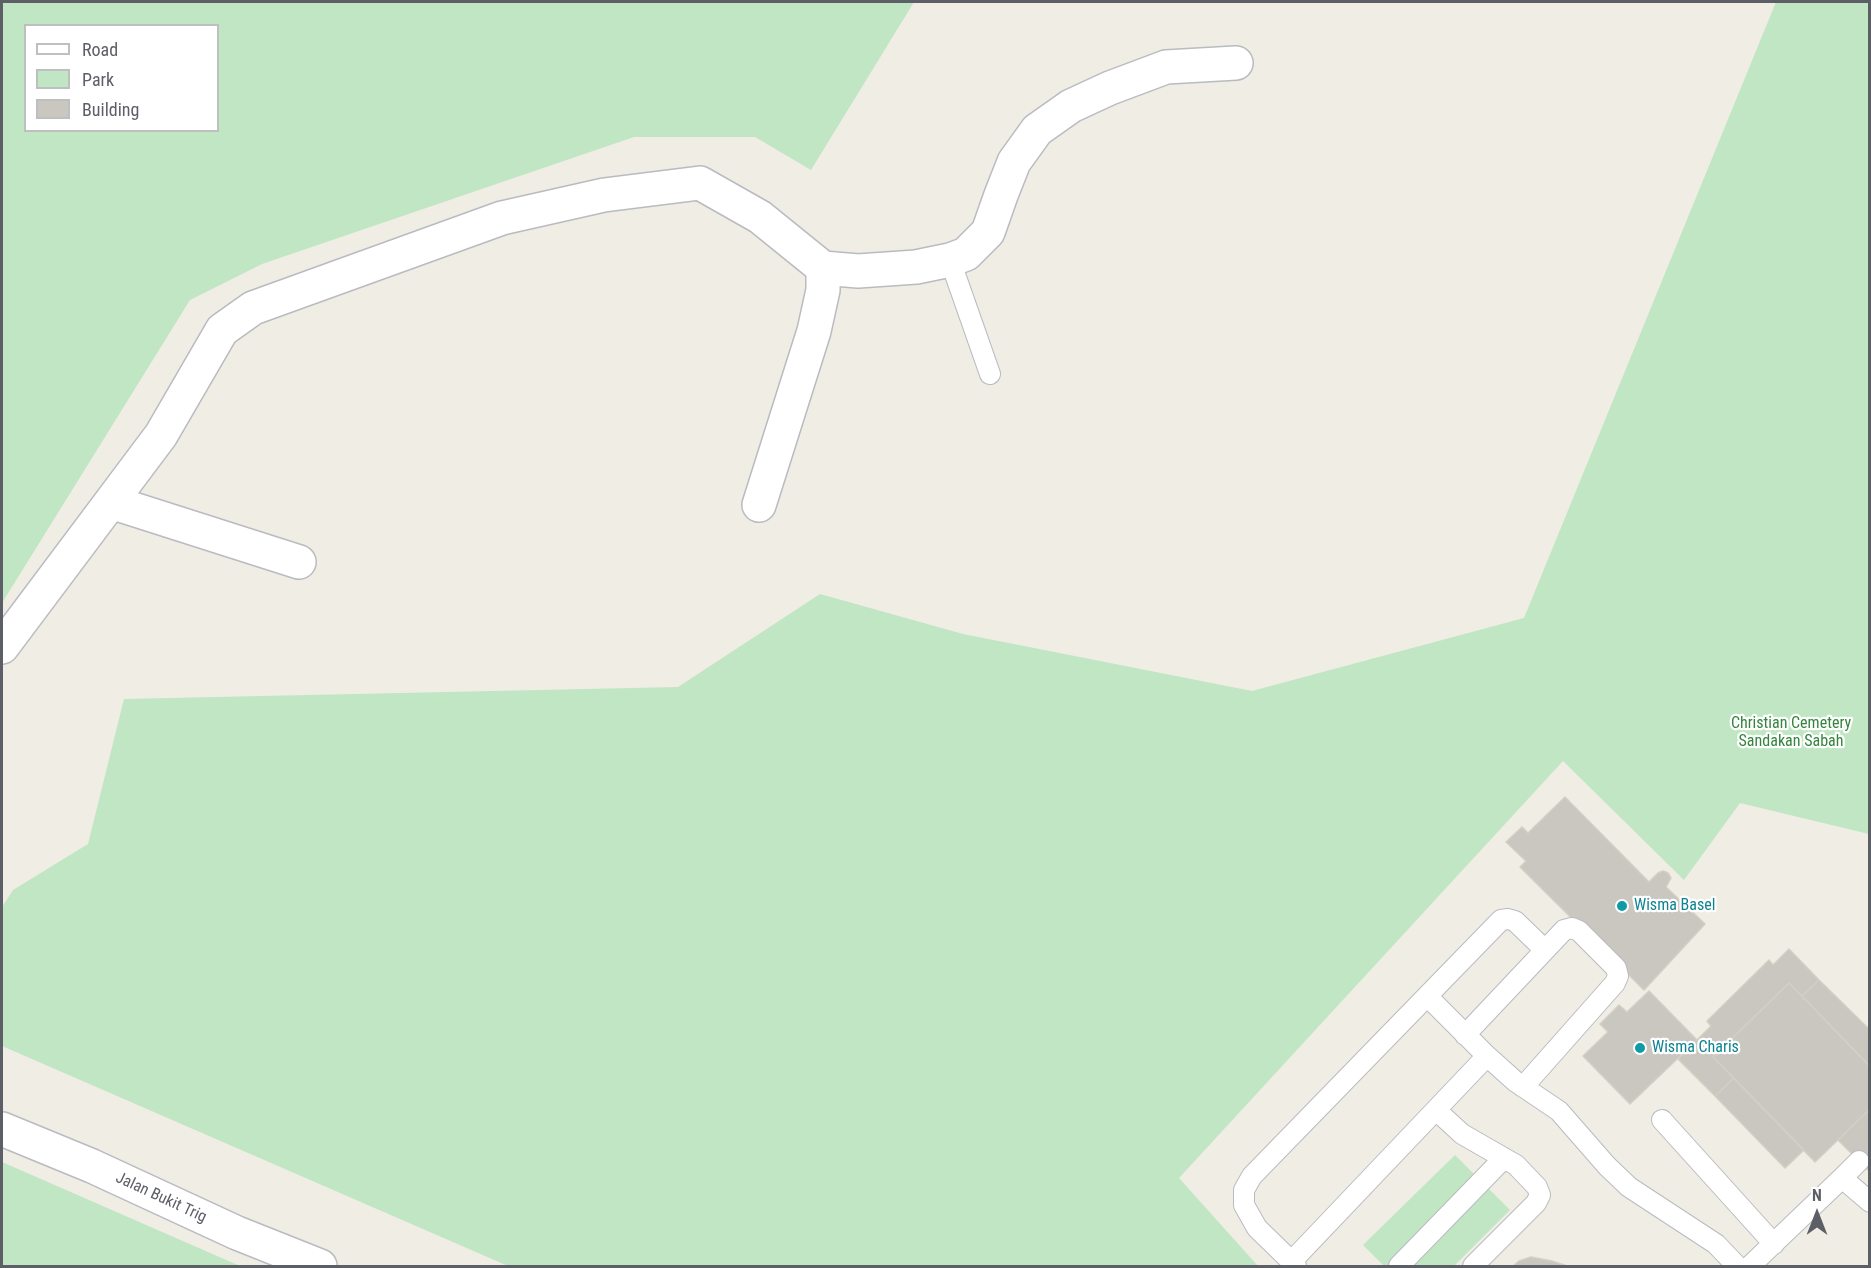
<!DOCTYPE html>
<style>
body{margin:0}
#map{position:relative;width:1871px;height:1268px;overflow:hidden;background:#efede4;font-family:"Roboto Condensed",sans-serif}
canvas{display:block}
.frame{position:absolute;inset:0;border:3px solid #5c5f65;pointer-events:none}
.legend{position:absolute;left:24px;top:24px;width:195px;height:108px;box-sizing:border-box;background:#fff;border:2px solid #bebfc1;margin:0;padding:8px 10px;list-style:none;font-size:18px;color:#5c5f65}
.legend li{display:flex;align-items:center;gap:12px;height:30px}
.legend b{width:30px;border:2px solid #bebfc1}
.north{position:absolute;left:1787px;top:1184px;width:60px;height:60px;-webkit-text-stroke:4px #fff;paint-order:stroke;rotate:0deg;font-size:16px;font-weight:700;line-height:24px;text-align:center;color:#5c5f65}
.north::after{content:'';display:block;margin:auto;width:21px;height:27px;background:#5c5f65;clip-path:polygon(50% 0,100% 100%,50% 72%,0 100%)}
</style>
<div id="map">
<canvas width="1871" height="1268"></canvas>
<div class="frame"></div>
<ul class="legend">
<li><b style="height:8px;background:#fff"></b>Road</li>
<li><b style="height:16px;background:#c0e6c3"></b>Park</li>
<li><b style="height:16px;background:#cac7c1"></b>Building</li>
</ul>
<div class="north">N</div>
</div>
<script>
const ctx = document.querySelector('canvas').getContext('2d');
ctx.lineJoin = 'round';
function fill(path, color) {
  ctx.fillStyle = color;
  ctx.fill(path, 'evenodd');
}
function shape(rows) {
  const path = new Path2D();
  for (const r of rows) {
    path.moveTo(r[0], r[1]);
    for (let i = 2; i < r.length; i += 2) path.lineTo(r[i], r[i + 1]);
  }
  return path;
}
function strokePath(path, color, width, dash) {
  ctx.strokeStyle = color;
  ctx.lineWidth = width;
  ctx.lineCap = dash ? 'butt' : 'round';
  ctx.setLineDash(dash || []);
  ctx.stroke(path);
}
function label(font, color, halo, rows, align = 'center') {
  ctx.font = font + ' "Roboto Condensed",sans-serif';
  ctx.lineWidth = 4.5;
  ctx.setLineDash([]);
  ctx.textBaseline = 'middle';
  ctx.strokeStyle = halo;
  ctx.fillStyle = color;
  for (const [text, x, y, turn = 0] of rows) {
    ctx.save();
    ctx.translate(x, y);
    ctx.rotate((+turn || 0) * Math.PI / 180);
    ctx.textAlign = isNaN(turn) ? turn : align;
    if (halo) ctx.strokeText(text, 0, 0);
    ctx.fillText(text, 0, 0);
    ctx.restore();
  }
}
fill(shape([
 [2,2,914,2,811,170,755,137,634,137,262,264,190,300,2,603],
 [26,26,218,26,218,130,26,130],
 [1776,2,1869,2,1869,834,1740,803,1684,880,1563,761,1179,1178,1258,1266,508,1266,2,1046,2,907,13,890,88,844,124,699,678,687,820,594,963,634,1252,691,1524,618],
 [1455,1155,1510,1210,1454,1266,1384,1266,1363,1245],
 [2,1162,240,1266,2,1266]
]), '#c0e6c3');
const building = shape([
 [1565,797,1649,882,1658,873,1663,871,1668,873,1671,878,1666,887,1705,924,1644,990,1520,867,1526,861,1506,842,1522,827,1528,833,1565,797],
 [1789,949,1819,980,1802,996,1789,983,1713,1057,1734,1078,1715,1096,1678,1059,1711,1026,1707,1021,1769,960,1773,965,1789,949],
 [1819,980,1870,1030,1869,1066,1802,996,1819,980],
 [1789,983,1870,1066,1870,1109,1815,1162,1713,1057,1789,983],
 [1649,991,1697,1040,1630,1104,1583,1056,1608,1032,1600,1024,1619,1005,1627,1012,1649,991],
 [1734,1078,1804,1150,1785,1168,1715,1096,1734,1078],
 [1870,1109,1870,1172,1838,1140,1870,1109],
 [1531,1257,1552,1261,1567,1266,1513,1266,1519,1261,1531,1257]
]);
fill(building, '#cac7c1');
strokePath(building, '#d3cfc2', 1.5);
const lane = shape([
 [950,260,990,374],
 [1427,996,1487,1056,1516,1082,1559,1111,1607,1166,1629,1187,1716,1244,1737,1266],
 [1465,1035,1564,930,1572,928,1579,931,1616,968,1618,976,1615,983,1523,1087],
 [1436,1110,1462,1134,1516,1165,1537,1187,1540,1195,1536,1203,1473,1266],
 [1662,1120,1774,1244],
 [1842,1178,1870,1202],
 [1291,1262,1487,1056],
 [1296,1266,1257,1228,1244,1205,1244,1190,1252,1176,1501,920,1508,919,1515,921,1545,950],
 [1399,1266,1504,1158],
 [1750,1266,1842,1178,1859,1161]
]);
const street = shape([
 [823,268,858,271,916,267,950,260,966,254,988,232,1001,195,1014,162,1037,130,1071,106,1110,88,1166,67,1236,63],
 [111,502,299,562],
 [2,647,161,435,222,330,253,308,502,218,604,195,700,183,760,217,823,268,823,290,814,331,759,505],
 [2,1129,92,1166,237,1233,320,1266]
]);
strokePath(lane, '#b9bbc0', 22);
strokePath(street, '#b9bbc0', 36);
strokePath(lane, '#fff', 20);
strokePath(street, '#fff', 33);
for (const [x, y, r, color] of [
 [1622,906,6,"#0f9aa8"],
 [1640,1048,6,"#0f9aa8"]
]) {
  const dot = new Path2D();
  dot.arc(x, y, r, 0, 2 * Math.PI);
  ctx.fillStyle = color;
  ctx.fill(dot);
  strokePath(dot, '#fff', 2);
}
label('16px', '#34843e', '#fff', [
 ["Christian Cemetery",1791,724],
 ["Sandakan Sabah",1791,742]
]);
label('16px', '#0d838f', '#fff', [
 ["Wisma Basel",1634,906],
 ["Wisma Charis",1652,1048]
], 'left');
label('16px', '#5c5f65', '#fff', [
 ["Jalan Bukit Trig",161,1198,25]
]);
</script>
